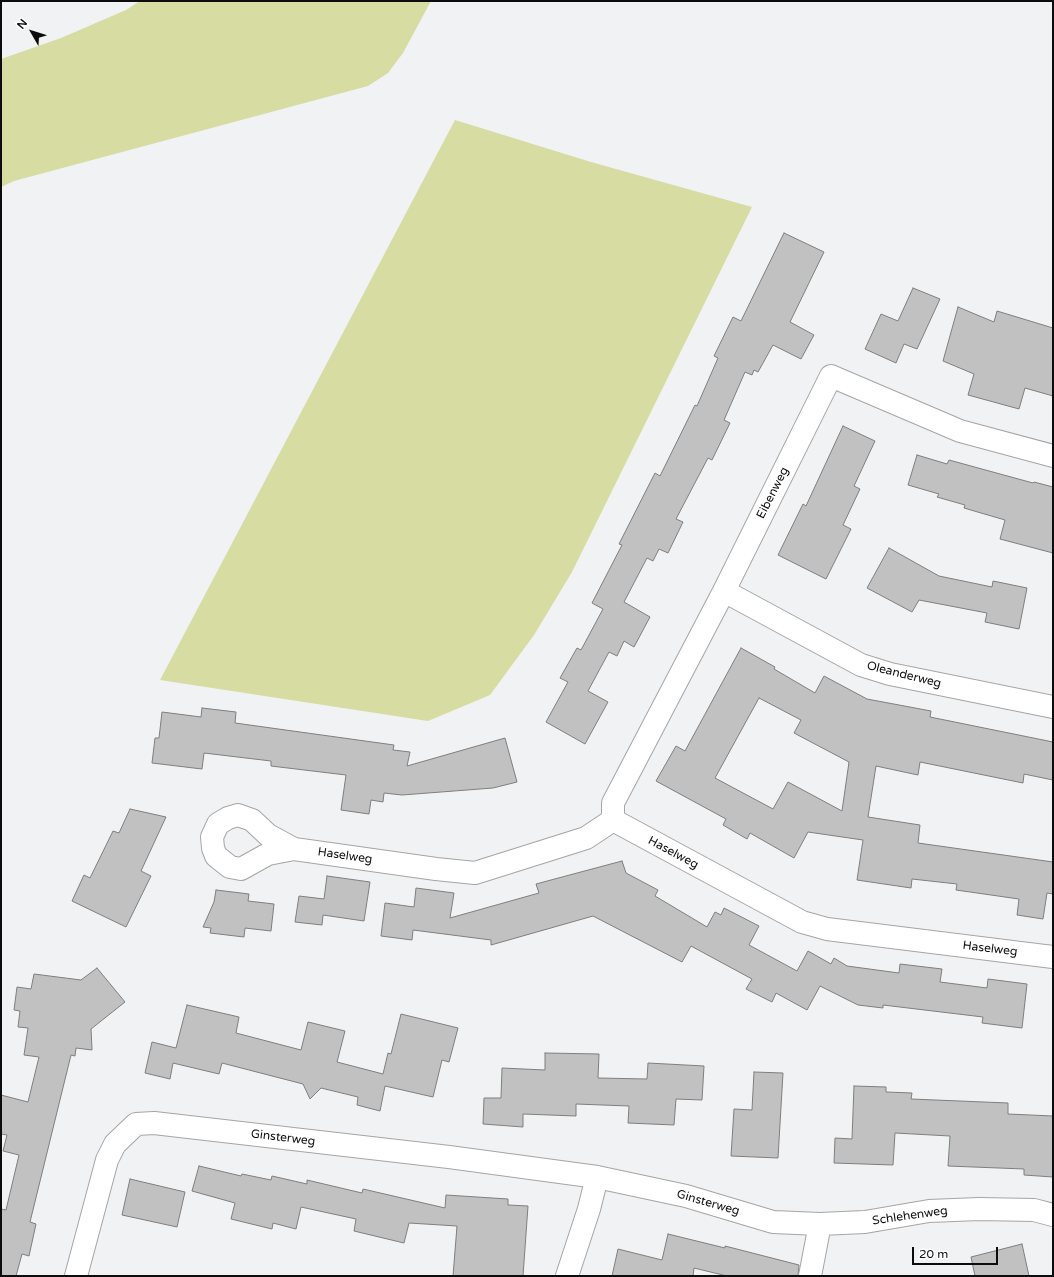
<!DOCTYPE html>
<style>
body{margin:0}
#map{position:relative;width:1054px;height:1277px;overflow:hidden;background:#f1f2f3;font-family:"Varela Round",sans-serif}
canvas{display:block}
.frame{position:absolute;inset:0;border:2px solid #0c0c0d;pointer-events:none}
.north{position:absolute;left:12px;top:12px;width:40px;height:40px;-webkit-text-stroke:3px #fff;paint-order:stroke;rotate:309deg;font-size:11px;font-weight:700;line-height:16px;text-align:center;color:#0c0c0d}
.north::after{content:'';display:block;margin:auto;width:14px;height:18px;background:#0c0c0d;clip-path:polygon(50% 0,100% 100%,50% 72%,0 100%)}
.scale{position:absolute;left:912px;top:1247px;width:86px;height:18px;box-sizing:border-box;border:2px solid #0c0c0d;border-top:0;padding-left:5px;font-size:12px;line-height:14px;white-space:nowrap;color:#0c0c0d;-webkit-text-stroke:3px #fff;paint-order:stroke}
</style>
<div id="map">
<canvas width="1054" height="1277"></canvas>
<div class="frame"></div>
<div class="north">N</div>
<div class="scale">20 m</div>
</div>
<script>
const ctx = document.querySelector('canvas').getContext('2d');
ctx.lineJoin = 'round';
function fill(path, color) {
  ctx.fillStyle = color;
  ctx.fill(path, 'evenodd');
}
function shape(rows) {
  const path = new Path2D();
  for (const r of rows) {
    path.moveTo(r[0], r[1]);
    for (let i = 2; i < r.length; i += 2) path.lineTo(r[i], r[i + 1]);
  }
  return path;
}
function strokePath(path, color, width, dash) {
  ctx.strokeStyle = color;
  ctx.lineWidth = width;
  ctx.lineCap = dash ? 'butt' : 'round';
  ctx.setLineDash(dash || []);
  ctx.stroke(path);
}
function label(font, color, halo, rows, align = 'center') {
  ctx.font = font + ' "Varela Round",sans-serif';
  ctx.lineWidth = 3;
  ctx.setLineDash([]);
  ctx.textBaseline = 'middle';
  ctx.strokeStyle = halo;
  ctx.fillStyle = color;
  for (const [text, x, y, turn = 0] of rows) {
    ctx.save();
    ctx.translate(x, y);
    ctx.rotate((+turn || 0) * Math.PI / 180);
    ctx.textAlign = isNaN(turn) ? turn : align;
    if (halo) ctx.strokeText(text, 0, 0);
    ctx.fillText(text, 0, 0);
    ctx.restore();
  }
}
fill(shape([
 [140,1,431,1,403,53,388,73,368,86,14,181,1,187,1,59,61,38,126,10],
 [455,120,591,162,752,207,572,572,534,635,490,695,428,721,160,680]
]), '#d6dca2');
const building = shape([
 [784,233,824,252,790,322,814,335,801,359,773,345,758,372,754,370,752,375,745,372,724,420,730,423,712,460,708,458,676,519,683,522,668,553,659,549,653,561,647,558,624,602,650,617,634,647,624,641,617,656,609,652,588,691,608,702,585,744,546,722,568,682,560,678,577,648,581,650,603,609,592,603,622,545,619,544,655,473,660,476,695,405,697,406,718,358,714,356,733,317,741,321,784,233],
 [913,288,940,299,917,349,904,344,896,363,865,349,881,314,898,321,913,288],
 [958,307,994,322,997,311,1053,328,1053,396,1025,388,1019,409,968,395,974,374,943,361,958,307],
 [843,426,875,441,854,486,860,489,843,525,851,529,826,579,778,555,803,504,806,506,843,426],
 [917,455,947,464,949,460,1033,483,1034,482,1053,487,1053,553,1000,539,1005,520,964,508,965,505,937,497,939,494,908,485,917,455],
 [889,548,939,576,992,587,993,581,1027,588,1019,629,985,622,987,613,919,600,912,612,867,588,889,548],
 [741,648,775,667,774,669,815,693,824,676,867,699,931,711,930,717,1053,742,1053,780,1024,774,1023,783,920,762,918,775,876,766,868,817,920,825,918,843,1053,862,1053,894,1047,893,1043,919,1017,915,1019,899,956,890,957,884,912,879,911,888,857,880,863,840,808,832,794,858,750,833,747,839,723,825,726,819,656,781,676,746,685,751,741,648],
 [759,698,801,720,794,733,849,762,842,811,788,782,773,809,715,778,759,698],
 [202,708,236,712,235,723,394,745,393,750,410,752,407,766,505,738,517,782,493,788,402,795,384,793,383,802,371,800,369,814,341,810,346,775,271,766,271,761,204,753,202,769,152,763,155,738,159,738,162,712,201,717,202,708],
 [130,809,166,817,141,871,151,876,126,927,72,901,84,875,90,878,113,831,119,833,130,809],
 [622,861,626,873,658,890,655,896,707,927,715,912,721,915,724,908,759,926,749,945,797,971,808,951,831,964,834,958,847,966,899,973,900,964,942,969,940,982,987,988,988,979,1027,984,1022,1028,982,1023,983,1017,883,1005,883,1008,858,1005,820,986,807,1010,776,993,772,1002,746,989,752,979,691,946,682,962,593,916,491,945,491,940,413,930,412,940,381,936,385,903,414,907,416,888,454,893,450,918,539,893,536,884,622,861],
 [327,876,370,882,364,921,323,915,322,925,295,922,299,896,324,899,327,876],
 [216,890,249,894,248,901,274,904,271,931,245,928,244,937,210,933,211,928,203,927,214,902,216,890],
 [97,968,125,1002,91,1029,92,1050,76,1048,75,1056,71,1055,30,1222,36,1224,29,1256,22,1254,16,1276,1,1276,1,1209,6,1210,19,1155,3,1151,7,1135,1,1134,1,1095,28,1102,39,1057,24,1055,28,1028,18,1027,20,1011,14,1010,17,987,31,989,34,974,81,980,97,968],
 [187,1005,239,1017,236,1033,301,1050,308,1022,345,1031,337,1062,383,1074,388,1053,391,1054,401,1014,458,1028,449,1062,442,1060,433,1097,385,1086,380,1111,357,1105,358,1097,321,1088,310,1099,303,1084,222,1063,219,1074,173,1063,170,1079,145,1073,152,1042,176,1048,187,1005],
 [545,1053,599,1054,598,1078,647,1079,648,1063,704,1066,702,1100,676,1099,674,1125,628,1123,629,1106,576,1104,576,1116,523,1114,523,1127,483,1124,484,1098,501,1098,502,1068,545,1070,545,1053],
 [754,1072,783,1073,778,1158,731,1156,734,1109,752,1110,754,1072],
 [854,1086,886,1087,886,1092,912,1093,911,1099,1008,1103,1008,1114,1053,1116,1053,1177,1024,1175,1024,1169,948,1166,950,1136,895,1133,893,1165,834,1163,835,1138,852,1139,854,1086],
 [199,1166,241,1176,242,1174,271,1180,272,1176,307,1184,307,1180,362,1193,363,1189,445,1208,446,1195,508,1199,508,1205,528,1206,523,1276,453,1276,457,1226,409,1223,404,1243,354,1231,356,1219,301,1207,296,1229,273,1223,272,1229,231,1219,235,1203,192,1191,199,1166],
 [130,1179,185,1192,177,1227,122,1215,130,1179],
 [668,1234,725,1248,725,1246,799,1265,798,1276,727,1276,694,1268,693,1276,612,1276,618,1249,662,1260,668,1234],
 [1022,1244,1029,1276,975,1276,971,1257,1022,1244]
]);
fill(building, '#c1c1c2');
strokePath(building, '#7e7e7f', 1);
const street = shape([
 [724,591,861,665,890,674,1053,707],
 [613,820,613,803,724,591,831,376,960,431,1053,456],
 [294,849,268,835,252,820,238,815,228,818,218,824,212,837,213,848,216,856,230,867,241,869,268,854,294,849,436,869,475,873,586,838,613,820,802,922,827,929,1053,957],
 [76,1276,107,1160,115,1144,136,1124,154,1123,449,1157,597,1177,686,1196,773,1222,820,1224],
 [567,1276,589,1209,597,1177],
 [810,1276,820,1224,865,1222,929,1211,979,1209,1034,1210,1053,1215]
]);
strokePath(street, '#a5a5a6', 24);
strokePath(street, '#fff', 22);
label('12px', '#0c0c0d', '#fff', [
 ["Eibenweg",773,493,-63],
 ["Oleanderweg",904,675,14],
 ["Haselweg",673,853,28],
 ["Haselweg",345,856,8],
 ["Haselweg",990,949,7],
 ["Ginsterweg",283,1138,7],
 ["Ginsterweg",708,1203,16],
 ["Schlehenweg",910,1216,-8]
]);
</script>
